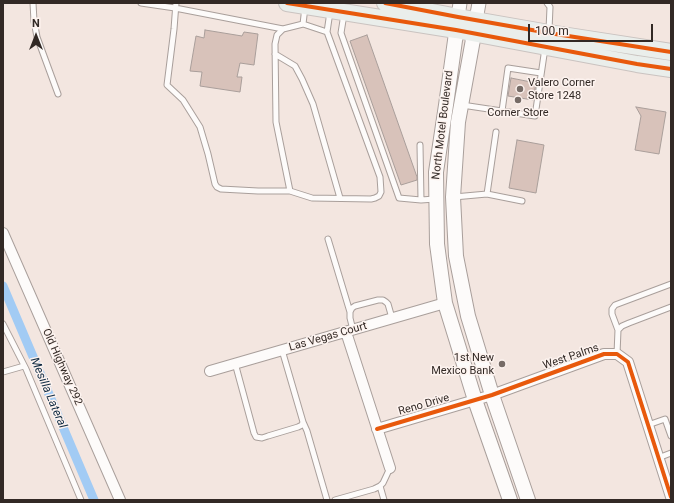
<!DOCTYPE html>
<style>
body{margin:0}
#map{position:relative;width:674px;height:503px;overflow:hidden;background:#f3e6e0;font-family:Roboto,sans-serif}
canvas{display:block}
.frame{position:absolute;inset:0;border:4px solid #322925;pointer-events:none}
.north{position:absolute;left:16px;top:16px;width:40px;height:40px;-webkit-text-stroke:3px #fdf3ef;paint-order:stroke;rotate:0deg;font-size:11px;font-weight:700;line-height:16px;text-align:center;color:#322925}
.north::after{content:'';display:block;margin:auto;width:14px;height:18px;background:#322925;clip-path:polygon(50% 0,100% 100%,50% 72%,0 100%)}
.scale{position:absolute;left:528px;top:24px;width:125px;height:18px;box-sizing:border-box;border:2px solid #322925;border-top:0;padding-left:5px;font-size:12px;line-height:14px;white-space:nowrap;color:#322925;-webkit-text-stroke:3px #fdf3ef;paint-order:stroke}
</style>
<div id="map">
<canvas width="674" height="503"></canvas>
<div class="frame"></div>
<div class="north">N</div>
<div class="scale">100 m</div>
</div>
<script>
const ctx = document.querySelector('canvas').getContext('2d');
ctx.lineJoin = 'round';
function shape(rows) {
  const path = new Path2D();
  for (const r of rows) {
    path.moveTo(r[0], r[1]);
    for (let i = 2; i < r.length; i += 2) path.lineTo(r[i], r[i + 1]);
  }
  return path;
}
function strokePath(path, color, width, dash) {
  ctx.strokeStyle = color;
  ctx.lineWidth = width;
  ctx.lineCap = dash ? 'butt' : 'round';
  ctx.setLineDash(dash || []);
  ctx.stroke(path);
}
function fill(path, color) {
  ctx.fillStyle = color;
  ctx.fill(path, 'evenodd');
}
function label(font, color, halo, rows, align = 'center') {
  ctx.font = font + ' Roboto,sans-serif';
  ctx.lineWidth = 3;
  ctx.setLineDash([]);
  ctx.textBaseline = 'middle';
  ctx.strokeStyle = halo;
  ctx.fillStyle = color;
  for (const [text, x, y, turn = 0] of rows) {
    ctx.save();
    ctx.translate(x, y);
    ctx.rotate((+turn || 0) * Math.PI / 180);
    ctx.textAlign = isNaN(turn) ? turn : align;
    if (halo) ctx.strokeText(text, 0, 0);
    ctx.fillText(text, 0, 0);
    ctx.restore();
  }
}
strokePath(shape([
 [3,286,94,500]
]), '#a2cbf4', 9);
const building = shape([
 [205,30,242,36,244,32,258,34,254,65,240,63,237,77,242,77,240,92,200,86,202,72,190,71,196,36,204,38,205,30],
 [367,35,417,177,417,180,401,185,350,41,367,35],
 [511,78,536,83,533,100,508,96,511,78],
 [636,107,666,112,659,154,635,150,641,116,636,107],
 [517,140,544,145,536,193,509,188,517,140]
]);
fill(building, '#d8c2ba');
strokePath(building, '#a99e9a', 1);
const service = shape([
 [33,3,34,21,37,37,58,94],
 [141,3,175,8,283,29],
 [176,3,174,29,167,85,183,100,200,127,208,154,215,184,217,187,221,189,258,191,290,191],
 [547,3,550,7,549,30],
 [305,7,303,24,283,29,277,35,275,44,276,122,290,191,312,198,371,199,375,198,379,196,381,192,380,177,327,32,330,12],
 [344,14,341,33,399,198,421,200,435,199],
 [303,24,327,32],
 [275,54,295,66,302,79,313,104,340,198],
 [462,105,535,116,545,48],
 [502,111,508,68,541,73],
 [420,145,421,200],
 [487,194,496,132],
 [454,197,487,194,522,201],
 [328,239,350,312],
 [3,324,26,369,81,500],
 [353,330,350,318,350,312,352,308,355,306,378,300,383,300,386,302,388,304,392,318],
 [618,330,612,314,612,309,615,305,671,284],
 [617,354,618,330,622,326,629,323,671,307],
 [235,363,254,433,256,437,262,438,268,436,298,427,302,425,303,422,282,350],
 [3,372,24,366],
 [303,422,307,431,327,500],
 [648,425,665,419,671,436],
 [658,458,671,453],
 [380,486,384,500],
 [335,500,374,489,380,486,383,483,390,468]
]);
const minor = shape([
 [3,233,120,500],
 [346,332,390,468],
 [210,371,445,303],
 [377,429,492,395,604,354,617,354,628,362,671,497]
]);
const tertiary = shape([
 [458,17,460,3],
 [476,20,479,3]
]);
const secondary = shape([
 [458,19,446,105,436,172,437,244,445,303,475,400,510,500],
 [476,23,458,122,453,197,456,256,468,316,492,395,528,500]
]);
const primary = shape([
 [287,3,456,30,637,64,671,69],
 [385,3,458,17,549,33,671,52]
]);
strokePath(service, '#a99f9b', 7);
strokePath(minor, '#a99f9b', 12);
strokePath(tertiary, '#a99f9b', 15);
strokePath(secondary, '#a99f9b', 16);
strokePath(primary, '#cac3c0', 18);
strokePath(service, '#fdfbfa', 5);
strokePath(minor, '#fdfbfa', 10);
strokePath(tertiary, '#fdfbfa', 13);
strokePath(secondary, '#fdfbfa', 14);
strokePath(primary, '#eaeeeb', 16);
strokePath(shape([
 [287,3,456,30,637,64,671,69],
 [385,3,458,17,549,33,671,52],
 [377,429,492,395,604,354,617,354,628,362,671,497]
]), '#e8590c', 4);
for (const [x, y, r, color] of [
 [520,89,4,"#766b66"],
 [518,100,4,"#766b66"],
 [502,364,4,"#766b66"]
]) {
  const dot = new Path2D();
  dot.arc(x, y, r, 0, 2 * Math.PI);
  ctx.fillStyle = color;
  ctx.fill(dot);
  strokePath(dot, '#fdf3ef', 1.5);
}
label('11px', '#322925', '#fdf3ef', [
 ["Valero Corner",528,83],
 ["Store 1248",528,96],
 ["Corner Store",518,113,"center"],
 ["1st New",494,358,"right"],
 ["Mexico Bank",494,371,"right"]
], 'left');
label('11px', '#322925', '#fdf3ef', [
 ["North Motel Boulevard",443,125,-83],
 ["Las Vegas Court",328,337,-16],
 ["West Palms",571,357,-19],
 ["Old Highway 292",62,367,66],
 ["Reno Drive",424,405,-16]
]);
label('italic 12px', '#122d45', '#fdf3ef', [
 ["Mesilla Lateral",48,393,67]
]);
</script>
